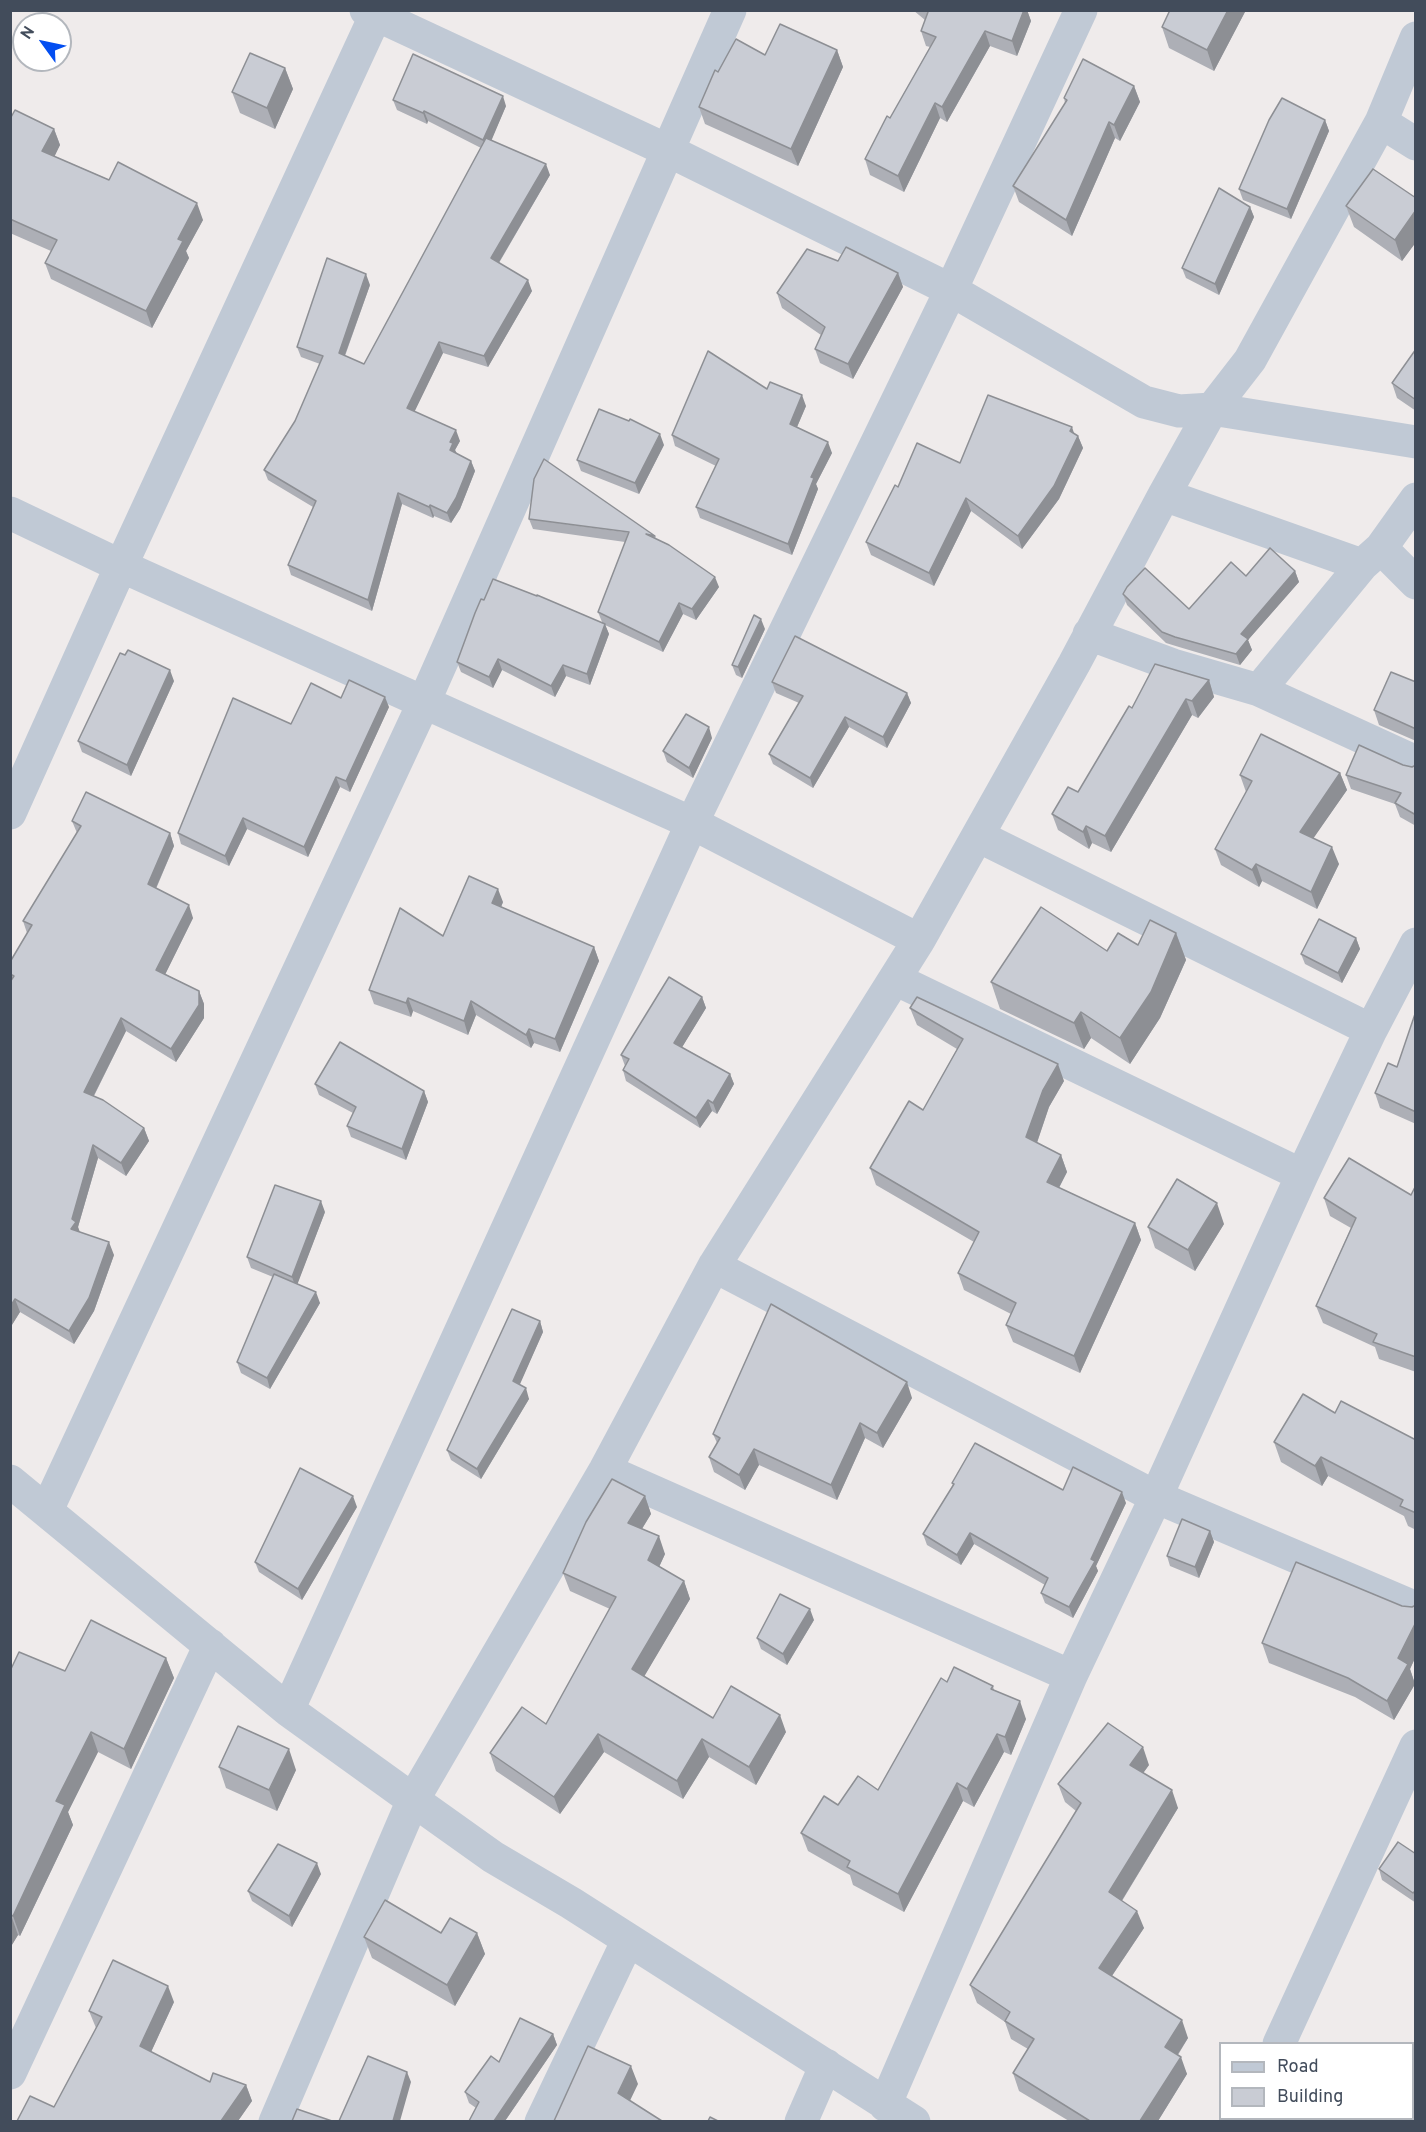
<!DOCTYPE html>
<style>
body{margin:0}
#map{position:relative;width:1426px;height:2132px;overflow:hidden;background:#efebeb;font-family:Overpass,sans-serif}
canvas{display:block}
.frame{position:absolute;inset:0;border:12px solid #424c5b;pointer-events:none}
.legend{position:absolute;left:1219px;top:2042px;width:195px;height:78px;box-sizing:border-box;background:#fff;border:2px solid #b3b7bd;margin:0;padding:8px 10px;list-style:none;font-size:18px;color:#424c5b}
.legend li{display:flex;align-items:center;gap:12px;height:30px}
.legend b{width:30px;border:2px solid #b3b7bd}
.north{position:absolute;left:12px;top:12px;width:60px;height:60px;box-sizing:border-box;background:#fff;border:2px solid #b3b7bd;border-radius:50%;rotate:303deg;font-size:16px;font-weight:700;line-height:24px;text-align:center;color:#424c5b}
.north::after{content:'';display:block;margin:auto;width:21px;height:27px;background:#034ef1;clip-path:polygon(50% 0,100% 100%,50% 72%,0 100%)}
</style>
<div id="map">
<canvas width="1426" height="2132"></canvas>
<div class="frame"></div>
<ul class="legend">
<li><b style="height:8px;background:#c0c9d5"></b>Road</li>
<li><b style="height:16px;background:#c9ccd4"></b>Building</li>
</ul>
<div class="north">N</div>
</div>
<script>
const ctx = document.querySelector('canvas').getContext('2d');
ctx.lineJoin = 'round';
function shape(rows) {
  const path = new Path2D();
  for (const r of rows) {
    path.moveTo(r[0], r[1]);
    for (let i = 2; i < r.length; i += 2) path.lineTo(r[i], r[i + 1]);
  }
  return path;
}
function strokePath(path, color, width, dash) {
  ctx.strokeStyle = color;
  ctx.lineWidth = width;
  ctx.lineCap = dash ? 'butt' : 'round';
  ctx.setLineDash(dash || []);
  ctx.stroke(path);
}
function fill(path, color) {
  ctx.fillStyle = color;
  ctx.fill(path, 'evenodd');
}
strokePath(shape([
 [366,10,669,151,951,290,1144,402,1179,411,1212,409,1416,442],
 [1381,122,1416,144],
 [1164,495,1362,565],
 [10,513,121,566,692,823,919,940],
 [1381,548,1416,583],
 [1089,634,1173,665,1259,690,1416,762],
 [1259,690,1362,565,1381,548,1416,499],
 [10,813,121,566,378,10],
 [978,836,1371,1030],
 [895,979,1302,1175],
 [714,1266,1156,1497,1416,1608],
 [605,1470,1071,1676],
 [10,1481,288,1710,413,1800,493,1857,571,1903,914,2122],
 [47,1510,424,702,730,10],
 [288,1710,692,823,951,290,1081,10],
 [1279,2044,1416,1746],
 [10,2073,210,1645],
 [885,2105,1071,1676,1156,1497,1302,1175,1371,1030,1416,944],
 [275,2122,413,1800,605,1470,714,1266,919,940,1074,664,1164,495,1212,409,1250,360,1381,122,1416,38],
 [541,2122,628,1940],
 [801,2122,826,2065],
 [1243,2122,1245,2118]
]), '#c0c9d5', 33);
fill(shape([
 [913,10,1027,10,1031,21,1017,56,990,46,947,122,940,118,904,192,870,175,865,159,890,118,930,47,926,46,921,31,925,20],
 [1170,10,1246,10,1214,71,1169,48,1162,27],
 [837,50,843,67,798,166,705,124,699,107,765,55],
 [285,68,293,89,275,129,240,113,232,92],
 [1134,86,1140,102,1120,141,1115,138,1072,236,1019,202,1013,186,1065,103,1064,98],
 [393,100,506,106,491,140,550,175,499,263,532,291,488,367,443,353,414,411,460,441,455,450,457,454,471,461,475,471,460,509,451,523,434,516,433,518,402,504,372,611,291,575,288,565,313,507,268,480,264,470,295,421,320,364,301,357,297,347,370,285,345,356,364,364,481,148,428,121,427,124,397,110],
 [10,119,54,129,60,145,54,156,203,220,186,251,189,258,152,328,51,279,45,263,51,251,10,233],
 [1325,120,1329,131,1291,219,1243,200,1239,189],
 [1416,198,1416,242,1402,261,1354,227,1346,206],
 [1250,207,1254,217,1219,295,1186,278,1182,268],
 [838,261,898,273,903,287,853,379,820,363,815,349,821,335,782,308,777,293],
 [1416,349,1416,411,1397,398,1392,383],
 [767,389,806,406,797,427,832,453,816,484,818,489,792,555,700,518,696,507,716,466,675,446,672,435],
 [1074,433,1078,436,1083,448,1059,499,1022,549,971,511,934,586,871,555,866,542,898,487,960,463],
 [664,445,639,494,581,471,577,460],
 [529,519,655,536,656,539,719,587,696,620,683,614,663,652,605,625,609,634,590,685,566,676,555,697,502,670,493,688,461,672,457,662,602,622,598,612,625,542,533,529],
 [1295,571,1299,582,1248,640,1252,650,1240,665,1179,647,1166,643,1127,605,1123,594,1189,609,1246,576],
 [765,629,742,678,736,675,732,665],
 [125,655,174,681,131,776,82,752,78,741],
 [1209,680,1214,697,1198,718,1192,715,1111,852,1092,843,1089,849,1058,830,1052,814,1078,792,1132,708],
 [772,682,907,693,911,703,887,748,849,727,813,788,773,764,769,754,799,703,776,693],
 [1416,682,1416,741,1379,725,1374,710],
 [341,698,389,707,350,792,340,787,308,857,247,829,229,866,181,844,178,833,291,724],
 [712,738,693,778,667,762,663,751],
 [1403,765,1412,767,1416,765,1416,826,1400,817,1395,804,1351,789,1346,775],
 [1340,773,1347,790,1313,838,1339,864,1317,909,1262,881,1259,887,1221,865,1215,849,1246,792,1240,775],
 [72,821,170,833,174,846,156,889,193,918,165,974,199,991,204,1004,204,1018,176,1062,126,1031,94,1096,144,1128,149,1141,126,1176,98,1158,78,1227,79,1232,114,1255,94,1311,74,1344,20,1312,10,1328,10,962,27,933,23,921,77,833],
 [503,902,501,907,594,947,599,961,560,1052,534,1043,531,1048,476,1015,468,1035,413,1011,411,1017,374,1004,369,990,443,936],
 [1176,933,1186,960,1160,1018,1130,1064,1091,1038,1084,1049,1000,1009,991,982,1107,951,1138,945],
 [1356,938,1360,949,1342,983,1305,964,1301,954],
 [702,997,706,1008,682,1047,730,1074,734,1084,717,1114,712,1111,700,1128,626,1081,623,1070,625,1066,621,1055],
 [910,1008,1064,1081,1049,1107,1037,1143,1061,1155,1067,1172,1059,1188,1135,1223,1141,1240,1080,1373,1013,1342,1006,1325,1011,1314,964,1290,958,1273,974,1242,876,1185,870,1168,923,1110,957,1049,917,1025],
 [1416,1011,1416,1124,1380,1108,1375,1093,1397,1067],
 [315,1084,424,1091,428,1102,406,1160,351,1137,347,1126,353,1113,319,1095],
 [1416,1185,1416,1372,1379,1359,1375,1347,1323,1323,1316,1306,1351,1228,1330,1216,1324,1198,1411,1195],
 [325,1212,297,1284,320,1303,270,1389,241,1373,237,1362,273,1277,251,1268,247,1257],
 [1224,1224,1195,1271,1155,1248,1148,1227],
 [540,1321,543,1332,519,1385,529,1399,481,1479,451,1460,447,1450],
 [912,1398,883,1448,865,1438,837,1500,759,1465,745,1490,714,1472,709,1457,717,1443,713,1434],
 [1335,1413,1416,1440,1416,1530,1408,1526,1404,1516,1328,1476,1322,1486,1281,1462,1274,1442],
 [952,1483,1063,1490,1126,1503,1096,1566,1098,1571,1073,1618,1045,1603,1041,1593,1045,1585,974,1544,961,1565,927,1545,923,1534,953,1485],
 [645,1496,651,1514,642,1529,665,1554,659,1567,684,1581,690,1599,644,1676,713,1718,786,1732,756,1785,709,1757,683,1799,604,1752,560,1814,496,1771,490,1753,546,1724,610,1609,570,1591,563,1573],
 [357,1507,302,1600,259,1572,255,1562],
 [1210,1531,1214,1542,1199,1578,1170,1566,1167,1556],
 [1416,1605,1416,1656,1410,1669,1415,1684,1394,1720,1355,1697,1269,1663,1262,1643,1402,1606,1412,1607],
 [814,1620,787,1665,761,1649,757,1638],
 [166,1658,174,1678,131,1769,98,1752,68,1812,73,1825,20,1936,18,1935,10,1948,10,1671,65,1671],
 [947,1682,993,1686,994,1690,1026,1719,1011,1755,1004,1752,974,1807,963,1801,904,1912,853,1885,850,1875,808,1851,801,1833,838,1805,878,1790],
 [1149,1765,1143,1773,1178,1808,1122,1901,1144,1928,1112,1976,1188,2038,1178,2055,1187,2074,1158,2121,1069,2121,1019,2091,1013,2073,1028,2049,1011,2039,1005,2022,977,2003,970,1985,1076,1811,1065,1802,1058,1784],
 [219,1767,296,1770,277,1811,226,1788],
 [1416,1854,1416,1903,1382,1880,1379,1869],
 [321,1874,292,1927,252,1901,248,1891],
 [477,1933,485,1954,455,2006,372,1958,364,1937],
 [174,2002,151,2052,210,2082,246,2085,252,2101,238,2121,17,2121,54,2107,96,2028,89,2011],
 [553,2034,557,2045,505,2121,469,2121,476,2108,469,2103,465,2092,499,2062]
]), '#adafb6');
fill(shape([
 [1021,10,1027,10,1031,21,1017,56,1012,41],
 [1228,10,1246,10,1214,71,1207,50],
 [985,31,990,46,947,122,942,107],
 [837,50,843,67,798,166,791,149],
 [285,68,293,89,275,129,267,108],
 [1134,86,1140,102,1120,141,1114,125],
 [503,96,506,106,487,151,483,140],
 [935,103,940,118,904,192,898,176],
 [424,111,428,121,427,124,423,113],
 [1325,120,1329,131,1291,219,1287,209],
 [1109,122,1115,138,1072,236,1066,220],
 [54,129,60,145,49,168,42,151],
 [546,164,550,175,495,269,491,258],
 [197,203,203,220,186,251,189,258,152,328,146,311,178,239],
 [1250,207,1254,217,1219,295,1215,284],
 [1416,210,1416,242,1402,261,1395,240],
 [898,273,903,287,853,379,848,364],
 [366,274,370,285,342,363,339,353],
 [528,280,532,291,488,367,484,356],
 [439,342,443,353,411,419,407,408],
 [802,395,806,406,794,434,790,424],
 [1072,427,1076,439,1078,436,1083,448,1059,499,1022,549,1018,536],
 [456,430,460,441,455,450,457,454,450,450,450,442],
 [660,434,664,445,639,494,635,483],
 [828,442,832,453,816,484,818,489,792,555,788,544,811,477],
 [471,461,475,471,460,509,451,523,447,513],
 [398,493,402,504,372,611,368,600],
 [966,498,971,511,934,586,929,573],
 [430,505,434,516,433,518,429,507],
 [1295,571,1299,582,1248,640,1252,650,1240,665,1236,654,1241,634],
 [715,577,719,587,696,620,692,609],
 [679,603,683,614,663,652,659,642],
 [761,619,765,629,742,678,738,667],
 [605,624,609,634,590,685,587,674],
 [498,659,502,670,493,688,489,677],
 [563,665,566,676,555,697,551,686],
 [170,670,174,681,131,776,127,765],
 [1209,680,1214,697,1198,718,1192,701],
 [907,693,911,703,887,748,883,737],
 [385,697,389,707,350,792,346,781],
 [1186,699,1192,715,1111,852,1105,836],
 [845,717,849,727,813,788,810,778],
 [709,727,712,738,693,778,689,768],
 [1340,773,1347,790,1306,849,1300,832],
 [336,777,340,787,308,857,304,847],
 [243,818,247,829,229,866,225,856],
 [1086,826,1092,843,1089,849,1083,832],
 [170,833,174,846,152,897,148,884],
 [1332,847,1339,864,1317,909,1311,892],
 [1256,864,1262,881,1259,887,1252,870],
 [498,889,503,902,497,917,492,903],
 [189,905,193,918,161,983,156,970],
 [1176,933,1186,960,1160,1018,1130,1064,1120,1038],
 [1356,938,1360,949,1342,983,1338,973],
 [594,947,599,961,560,1052,555,1039],
 [199,991,204,1004,204,1018,176,1062,171,1049],
 [702,997,706,1008,678,1054,674,1043],
 [408,998,413,1011,411,1017,406,1003],
 [471,1001,476,1015,468,1035,464,1021],
 [1081,1012,1091,1038,1084,1049,1074,1023],
 [121,1018,126,1031,89,1105,84,1092],
 [529,1029,534,1043,531,1048,526,1035],
 [1058,1064,1064,1081,1049,1107,1033,1154,1026,1137,1043,1090],
 [730,1074,734,1084,717,1114,713,1103],
 [424,1091,428,1102,406,1160,402,1149],
 [708,1100,712,1111,700,1128,696,1118],
 [144,1128,149,1141,126,1176,121,1163],
 [93,1145,98,1158,78,1227,81,1235,71,1229,72,1219],
 [1061,1155,1067,1172,1053,1199,1047,1182],
 [321,1201,325,1212,296,1288,292,1277],
 [1217,1203,1224,1224,1195,1271,1188,1250],
 [1135,1223,1141,1240,1080,1373,1074,1356],
 [109,1242,114,1255,94,1311,74,1344,69,1331],
 [316,1292,320,1303,270,1389,267,1378],
 [15,1299,20,1312,10,1328,10,1307],
 [540,1321,543,1332,517,1391,513,1381],
 [907,1382,912,1398,883,1448,877,1433],
 [526,1388,529,1399,481,1479,477,1469],
 [860,1423,865,1438,837,1500,831,1485],
 [754,1449,759,1465,745,1490,739,1475],
 [1321,1457,1328,1476,1322,1486,1315,1466],
 [1122,1492,1126,1503,1096,1566,1098,1571,1073,1618,1069,1607],
 [353,1496,357,1507,302,1600,298,1589],
 [645,1496,651,1514,635,1540,628,1523],
 [1210,1531,1214,1542,1199,1578,1195,1567],
 [970,1533,974,1544,961,1565,957,1555],
 [659,1536,665,1554,654,1578,648,1560],
 [684,1581,690,1599,638,1687,632,1669],
 [810,1609,814,1620,787,1665,783,1654],
 [1416,1622,1416,1656,1410,1669,1415,1684,1394,1720,1387,1701,1398,1658],
 [166,1658,174,1678,131,1769,124,1749],
 [1020,1701,1026,1719,1011,1755,1005,1737],
 [780,1715,786,1732,756,1785,749,1767],
 [91,1732,98,1752,68,1812,73,1825,20,1936,13,1916,56,1801],
 [598,1734,604,1752,560,1814,554,1797],
 [997,1734,1004,1752,974,1807,967,1789],
 [702,1739,709,1757,683,1799,677,1781],
 [1143,1747,1149,1765,1136,1783,1130,1765],
 [289,1749,296,1770,277,1811,269,1790],
 [957,1783,963,1801,904,1912,898,1894],
 [1172,1790,1178,1808,1116,1910,1109,1892],
 [317,1863,321,1874,292,1927,289,1916],
 [1137,1911,1144,1928,1105,1986,1099,1968],
 [11,1915,18,1935,10,1948,10,1916],
 [477,1933,485,1954,455,2006,447,1985],
 [168,1986,174,2002,146,2063,140,2046],
 [1182,2020,1188,2038,1171,2065,1165,2047],
 [553,2034,557,2045,505,2121,494,2121],
 [1181,2057,1187,2074,1158,2121,1140,2121],
 [631,2066,638,2084,625,2111,618,2093],
 [407,2072,411,2082,400,2121,393,2121],
 [246,2085,252,2101,238,2121,221,2121]
]), '#8d8f94');
const building = shape([
 [927,10,1024,10,1012,41,985,31,942,107,935,103,898,176,865,159,887,116,890,118,936,37,921,31,928,12,927,10],
 [1170,10,1228,10,1207,50,1162,27,1170,10],
 [780,24,837,50,791,149,699,107,715,70,718,72,736,39,765,55,780,24],
 [250,53,285,68,267,108,232,92,250,53],
 [413,54,503,96,483,140,424,111,423,113,393,100,413,54],
 [1083,59,1134,86,1114,125,1109,122,1066,220,1013,186,1067,100,1064,98,1083,59],
 [1282,98,1325,120,1287,209,1239,189,1269,120,1282,98],
 [15,110,54,129,42,151,109,180,118,162,197,203,178,239,183,241,146,311,45,263,57,240,10,219,10,119,15,110],
 [486,138,546,164,491,258,528,280,484,356,439,342,407,408,456,430,450,442,453,443,450,450,471,461,456,498,447,513,430,505,429,507,398,493,368,600,288,565,316,501,264,470,295,421,323,356,297,347,327,258,366,274,339,353,364,364,486,138],
 [1373,169,1416,198,1416,210,1395,240,1346,206,1373,169],
 [1219,188,1250,207,1215,284,1182,268,1219,188],
 [846,247,898,273,848,364,815,349,825,327,777,293,807,249,838,261,846,247],
 [1416,349,1416,400,1392,383,1416,349],
 [708,351,767,389,770,382,802,395,790,424,828,442,811,477,814,478,788,544,696,507,719,459,672,435,708,351],
 [988,395,1072,427,1070,431,1078,436,1054,486,1018,536,966,498,929,573,866,542,895,485,898,487,917,443,960,463,988,395],
 [599,409,629,421,630,419,660,434,635,483,577,460,599,409],
 [544,459,655,536,646,534,669,545,715,577,692,609,679,603,659,642,598,612,629,532,529,519,534,479,544,459],
 [1270,548,1295,571,1241,634,1248,639,1236,654,1175,637,1162,632,1123,594,1127,587,1145,568,1189,609,1231,562,1246,576,1270,548],
 [493,579,537,596,537,595,605,624,587,674,563,665,551,686,498,659,489,677,457,662,475,613,481,599,484,600,493,579],
 [754,615,761,619,738,667,732,665,754,615],
 [795,636,907,693,883,737,845,717,810,778,769,754,803,696,772,682,795,636],
 [128,650,170,670,127,765,78,741,120,653,125,655,128,650],
 [1155,664,1209,680,1192,701,1186,699,1105,836,1086,826,1083,832,1052,814,1068,787,1078,792,1129,706,1132,708,1155,664],
 [1391,672,1416,682,1416,729,1374,710,1391,672],
 [349,680,385,697,346,781,336,777,304,847,243,818,225,856,178,833,233,698,291,724,311,683,341,698,349,680],
 [686,714,709,727,689,768,663,751,686,714],
 [1261,734,1340,773,1300,832,1332,847,1311,892,1256,864,1252,870,1215,849,1252,781,1240,775,1261,734],
 [1359,745,1403,765,1412,767,1416,765,1416,815,1395,803,1401,793,1346,775,1359,745],
 [86,792,170,833,148,884,189,905,156,970,199,991,199,1005,171,1049,121,1018,84,1092,103,1100,144,1128,121,1163,93,1145,72,1219,76,1222,71,1229,109,1242,89,1298,69,1331,15,1299,10,1307,10,982,14,976,10,974,10,962,32,925,23,921,81,826,72,821,86,792],
 [469,876,498,889,492,903,594,947,555,1039,529,1029,526,1035,471,1001,464,1021,408,998,406,1003,369,990,400,908,443,936,469,876],
 [1041,907,1107,951,1118,933,1138,945,1150,920,1176,933,1151,992,1120,1038,1081,1012,1074,1023,991,982,1041,907],
 [1319,919,1356,938,1338,973,1301,954,1319,919],
 [669,977,702,997,674,1043,730,1074,713,1103,708,1100,696,1118,623,1070,629,1059,621,1055,669,977],
 [917,997,1058,1064,1043,1090,1026,1137,1061,1155,1047,1182,1135,1223,1074,1356,1006,1325,1016,1303,958,1273,979,1232,870,1168,909,1101,923,1110,963,1039,910,1008,917,997],
 [1416,1011,1416,1112,1375,1093,1388,1063,1397,1067,1416,1011],
 [340,1042,424,1091,402,1149,347,1126,356,1107,315,1084,340,1042],
 [1349,1158,1411,1195,1416,1185,1416,1357,1373,1342,1377,1334,1316,1306,1356,1218,1324,1198,1349,1158],
 [1177,1179,1217,1203,1188,1250,1148,1227,1177,1179],
 [275,1185,321,1201,292,1277,247,1257,275,1185],
 [274,1274,316,1292,267,1378,237,1362,274,1274],
 [771,1304,907,1382,877,1433,860,1423,831,1485,754,1449,739,1475,709,1457,720,1438,713,1434,771,1304],
 [512,1309,540,1321,513,1381,526,1388,477,1469,447,1450,512,1309],
 [1303,1394,1335,1413,1341,1401,1416,1440,1416,1513,1400,1506,1403,1500,1321,1457,1315,1466,1274,1442,1303,1394],
 [975,1443,1063,1490,1073,1467,1122,1492,1091,1559,1095,1561,1069,1607,1041,1593,1048,1578,970,1533,957,1555,923,1534,954,1484,952,1483,975,1443],
 [300,1468,353,1496,298,1589,255,1562,300,1468],
 [612,1479,645,1496,628,1523,659,1536,648,1560,684,1581,632,1669,713,1718,731,1686,780,1715,749,1767,702,1739,677,1781,598,1734,554,1797,490,1753,522,1707,546,1724,616,1597,563,1573,586,1522,612,1479],
 [1182,1519,1210,1531,1195,1567,1167,1556,1182,1519],
 [1296,1562,1402,1606,1412,1607,1416,1605,1416,1622,1398,1658,1408,1664,1387,1701,1348,1678,1262,1643,1296,1562],
 [780,1594,810,1609,783,1654,757,1638,780,1594],
 [91,1620,166,1658,124,1749,91,1732,56,1801,65,1805,13,1916,11,1915,10,1916,10,1671,19,1652,65,1671,91,1620],
 [954,1667,993,1686,991,1689,1020,1701,1005,1737,997,1734,967,1789,957,1783,898,1894,847,1867,850,1861,801,1833,824,1796,838,1805,858,1776,878,1790,941,1678,947,1682,954,1667],
 [1108,1723,1143,1747,1130,1765,1172,1790,1109,1892,1137,1911,1099,1968,1182,2020,1165,2047,1181,2057,1140,2121,1090,2121,1013,2073,1034,2039,1005,2021,1010,2012,970,1985,1081,1803,1058,1784,1108,1723],
 [238,1726,289,1749,269,1790,219,1767,238,1726],
 [1398,1842,1416,1854,1416,1890,1413,1893,1379,1869,1398,1842],
 [278,1844,317,1863,289,1916,248,1891,278,1844],
 [385,1900,441,1933,450,1918,477,1933,447,1985,364,1937,385,1900],
 [113,1960,168,1986,140,2046,210,2082,213,2073,246,2085,221,2121,17,2121,30,2096,54,2107,102,2017,89,2011,113,1960],
 [520,2018,553,2034,494,2121,469,2121,479,2102,465,2092,491,2056,499,2062,520,2018],
 [588,2046,631,2066,618,2093,662,2121,554,2121,588,2046],
 [368,2056,407,2072,393,2121,339,2121,368,2056],
 [1416,2058,1416,2121,1355,2121,1356,2118,1413,2118,1413,2066,1416,2058],
 [297,2109,332,2121,292,2121,297,2109],
 [710,2117,718,2121,708,2121,710,2117]
]);
fill(building, '#c9ccd4');
strokePath(building, '#8d8f94', 1.5);
</script>
